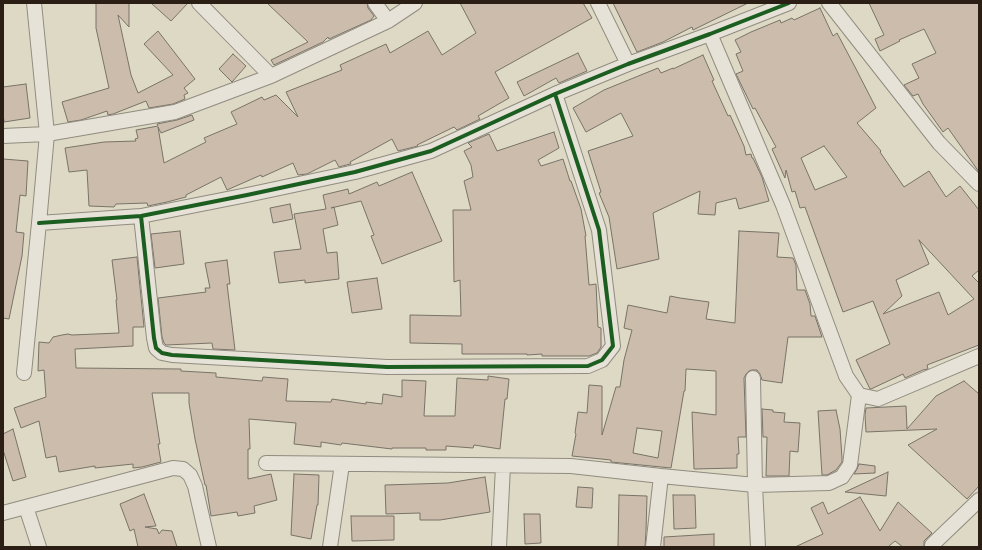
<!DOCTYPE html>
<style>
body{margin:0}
#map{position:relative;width:982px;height:550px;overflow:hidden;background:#ded9c4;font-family:"IM FELL Double Pica",serif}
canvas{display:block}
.frame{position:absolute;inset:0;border:4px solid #2b1f15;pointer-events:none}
</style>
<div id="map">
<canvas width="982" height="550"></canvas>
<div class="frame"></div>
</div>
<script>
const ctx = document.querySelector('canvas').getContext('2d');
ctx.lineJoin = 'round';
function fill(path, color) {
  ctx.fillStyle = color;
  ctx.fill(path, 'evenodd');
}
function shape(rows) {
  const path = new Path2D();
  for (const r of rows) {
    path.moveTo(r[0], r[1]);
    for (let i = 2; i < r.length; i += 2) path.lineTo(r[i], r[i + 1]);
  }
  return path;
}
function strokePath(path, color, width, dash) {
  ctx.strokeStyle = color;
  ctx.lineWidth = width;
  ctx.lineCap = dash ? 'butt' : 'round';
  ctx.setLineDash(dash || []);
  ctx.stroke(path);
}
const building = shape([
 [96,3,129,3,129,27,118,15,131,75,138,93,173,75,144,44,158,31,195,79,184,88,188,93,184,95,185,99,173,104,149,108,146,101,113,114,108,115,107,111,81,120,68,122,62,102,109,88,96,28,96,3],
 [151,3,188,3,171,21,151,3],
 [267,3,367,3,368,8,374,16,371,20,329,39,328,37,323,42,274,65,271,60,308,42,267,3],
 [460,3,583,3,592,18,495,72,509,98,478,116,480,119,457,130,454,127,417,145,418,146,398,151,392,139,350,162,351,164,350,164,339,167,335,160,307,174,298,175,293,163,262,177,261,175,227,190,221,177,186,195,186,197,167,202,148,206,147,203,116,204,114,207,89,206,87,170,69,172,65,148,104,142,136,141,135,139,138,138,136,130,158,126,157,124,177,120,192,115,194,120,161,133,158,127,164,163,206,142,204,138,237,124,231,112,262,97,264,100,276,95,298,117,286,92,342,70,340,65,386,44,390,53,428,31,442,55,476,33,460,3],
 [613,3,748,3,693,30,692,27,663,42,637,52,613,3],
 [869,3,979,3,979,172,948,128,943,132,923,104,918,94,913,96,904,85,919,78,912,64,936,53,924,29,899,40,900,41,880,51,875,39,884,35,869,3],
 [820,8,833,36,837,33,855,67,876,108,857,123,881,151,880,152,904,187,929,171,946,197,960,186,979,210,979,270,972,276,979,283,979,345,927,365,928,369,923,370,905,378,903,374,871,389,870,389,856,360,890,344,873,301,843,312,805,207,800,208,795,191,792,192,786,170,785,178,772,149,776,147,755,108,753,109,736,74,743,71,736,54,741,52,735,40,751,32,780,20,781,23,792,18,794,20,820,8],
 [824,146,847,177,815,190,801,158,824,146],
 [919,240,974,299,948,315,939,292,883,314,902,296,896,280,929,264,919,240],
 [578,53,587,71,559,83,556,78,524,96,517,82,578,53],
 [233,54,246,66,232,82,219,69,233,54],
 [703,55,714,80,712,81,728,116,730,115,744,146,746,155,751,154,752,158,753,158,762,177,769,201,739,209,736,198,716,203,715,215,698,214,700,191,653,213,659,259,617,269,609,217,599,193,601,192,588,151,633,136,621,113,586,132,573,108,604,90,658,68,661,73,673,68,673,69,703,55],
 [26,84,30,118,4,122,3,113,3,87,26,84],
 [554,132,559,148,538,160,541,166,563,159,570,181,571,181,581,209,586,236,585,236,589,285,596,284,598,327,601,328,601,347,597,353,589,356,542,356,542,354,527,355,527,354,462,354,462,344,410,343,410,315,461,316,460,280,454,282,453,210,471,210,464,181,473,177,471,165,464,151,472,147,468,143,489,134,497,151,554,132],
 [3,159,28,161,26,196,20,195,16,232,24,233,22,256,9,319,3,318,3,159],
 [412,172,442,241,382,264,371,236,374,235,361,201,331,208,334,207,338,225,323,229,327,253,337,252,339,279,305,283,305,280,279,283,274,252,301,249,294,214,326,209,323,195,348,189,349,194,377,182,379,186,412,172],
 [290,204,293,219,273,223,270,208,290,204],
 [180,231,184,264,155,268,151,234,180,231],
 [739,231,779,233,777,257,793,258,796,265,797,290,805,290,810,304,811,316,815,316,822,337,788,337,782,383,762,380,760,374,757,370,752,370,749,371,746,374,744,378,746,437,738,437,739,454,737,454,737,468,694,469,692,412,716,415,716,371,686,369,685,391,684,391,671,468,611,462,611,460,572,456,576,434,575,433,578,412,587,413,589,385,602,386,602,435,616,387,620,387,624,360,632,330,624,328,628,305,667,313,670,296,680,298,709,302,706,319,735,323,739,231],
 [637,428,662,431,658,458,633,453,637,428],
 [137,257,144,327,133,327,133,346,75,349,76,368,181,369,181,371,216,373,216,377,262,381,263,377,288,379,286,401,331,402,332,399,366,404,366,402,382,404,383,394,402,397,402,380,426,381,424,416,455,416,457,378,488,380,488,376,509,379,507,399,505,399,500,449,474,445,473,448,446,446,446,450,426,450,426,448,392,448,392,449,342,443,341,445,321,442,321,447,294,444,296,423,249,419,250,449,248,449,248,479,271,474,277,500,254,506,255,513,238,516,237,512,211,516,206,485,205,485,195,439,189,403,189,393,152,393,160,444,158,444,161,462,142,467,133,468,133,464,95,468,95,466,59,472,56,456,46,458,39,421,21,428,14,408,46,397,44,370,38,371,39,342,49,343,53,337,62,335,68,334,72,335,119,333,116,300,117,300,112,260,137,257],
 [227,260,230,284,227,284,235,350,213,349,212,343,166,345,164,343,162,337,158,298,206,292,205,288,210,288,205,263,227,260],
 [377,278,382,309,352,313,347,282,377,278],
 [964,381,979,394,979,486,967,499,908,445,937,429,866,432,865,415,866,408,906,406,907,429,936,396,964,381],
 [762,409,773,410,773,412,785,413,784,422,800,423,798,452,790,451,789,476,766,476,767,437,763,437,762,409],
 [836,410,840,429,842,458,842,462,836,470,827,475,822,475,818,411,836,410],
 [13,429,26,477,13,481,3,450,3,434,13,429],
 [859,464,875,466,875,473,854,474,857,469,859,464],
 [888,472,886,496,845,492,888,472],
 [294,474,319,475,318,505,317,505,311,539,291,535,294,474],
 [485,477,490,512,440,520,420,520,420,513,386,514,385,485,448,483,485,477],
 [578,487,593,488,592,508,576,507,578,487],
 [144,494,156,526,145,527,157,529,159,534,162,530,172,531,177,547,138,547,134,529,130,531,120,504,144,494],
 [619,495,647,496,646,531,645,547,618,547,619,495],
 [673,495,695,495,696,528,674,529,673,495],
 [860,497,880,531,898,502,932,533,924,541,924,547,903,547,895,541,889,546,889,547,795,547,823,534,811,508,823,502,828,514,860,497],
 [524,514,540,514,541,543,525,544,524,514],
 [351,516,394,516,394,540,352,541,351,516],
 [714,534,714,547,664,547,664,537,714,534]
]);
fill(building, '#ccbcac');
strokePath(building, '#787368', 1);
const minor = shape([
 [199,3,271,76],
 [375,3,388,21],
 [598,3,628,64],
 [829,3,939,143,979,184],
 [710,34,783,205,846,376,859,395,878,399,979,356],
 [3,136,47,134,175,112,271,76,388,21,415,3],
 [141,216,154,338,156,348,162,353,172,355,387,367,588,366,602,360,613,346,599,230,555,94],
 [39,223,141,216,247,195,355,172,431,151,555,94,628,64,710,34,789,3],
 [24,373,39,223,47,134,34,3],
 [753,378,755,485,758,547],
 [266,463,571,466,661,476,755,485,829,483,842,477,850,465,859,395],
 [26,507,39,547],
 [3,513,173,468,183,469,190,475,195,486,209,547],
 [330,547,342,464],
 [499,547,503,466],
 [653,547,661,476],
 [932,547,932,545,979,500]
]);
strokePath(minor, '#908c7f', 16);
strokePath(minor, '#e6e2d8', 14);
strokePath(shape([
 [141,216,154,338,156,348,162,353,172,355,387,367,588,366,602,360,613,346,599,230,555,94],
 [39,223,141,216,247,195,355,172,431,151,555,94,628,64,710,34,789,3]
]), '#1b5e20', 4);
</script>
